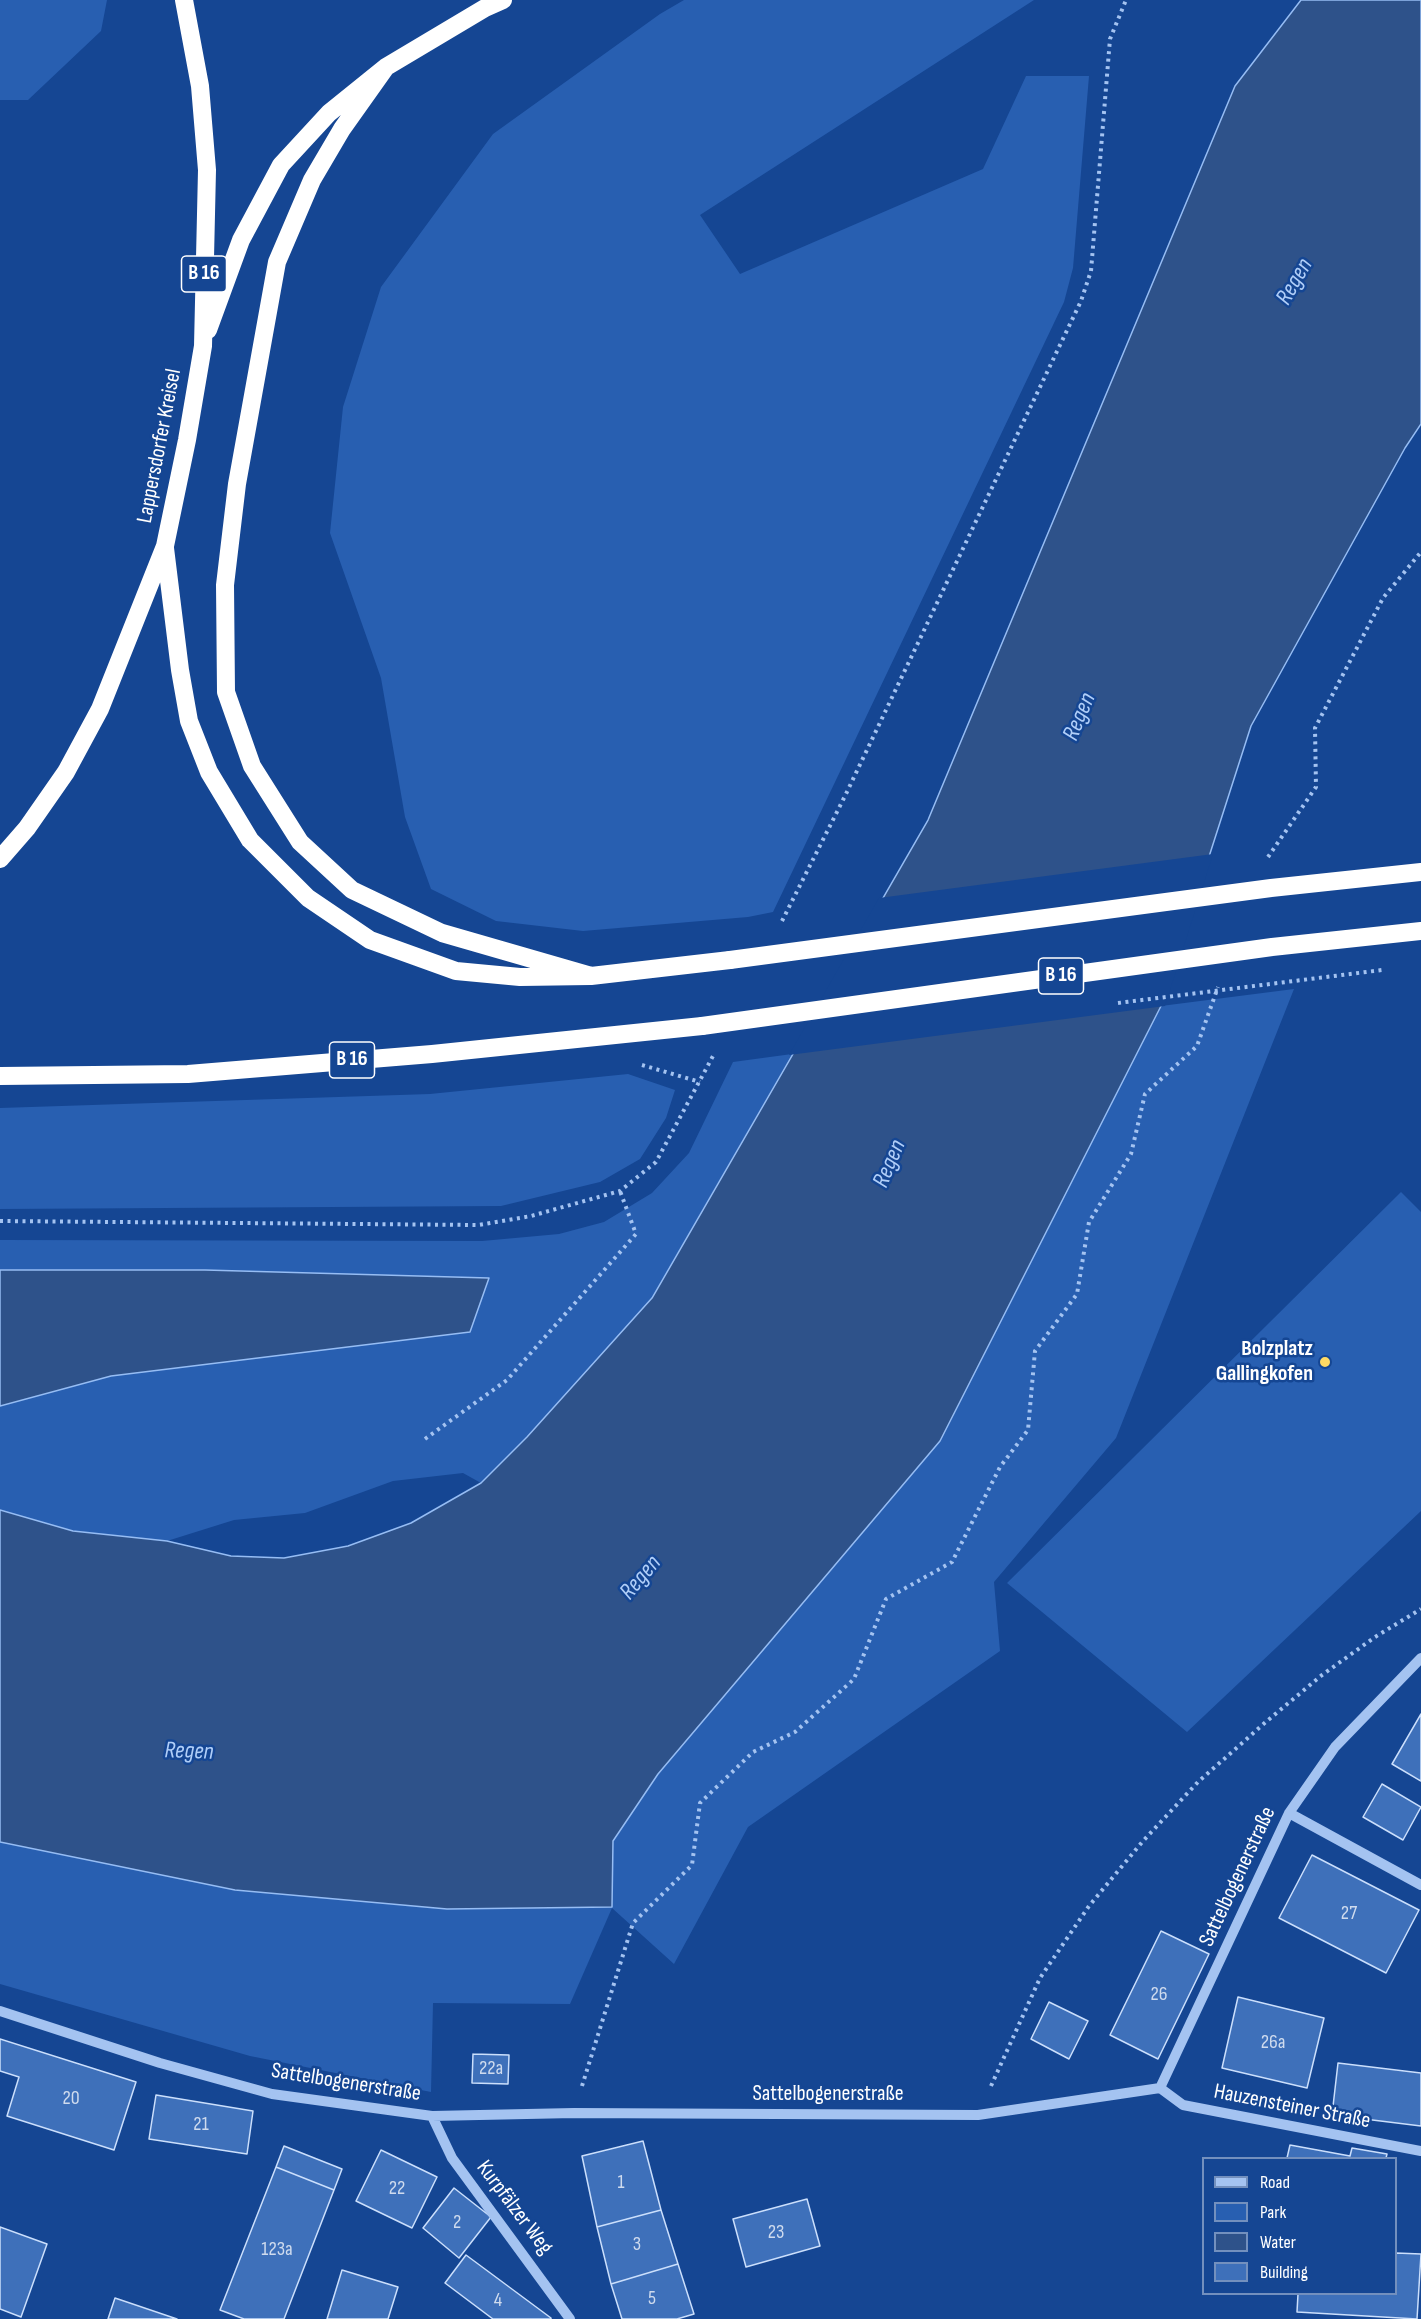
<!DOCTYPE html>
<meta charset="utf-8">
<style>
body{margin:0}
#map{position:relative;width:1421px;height:2319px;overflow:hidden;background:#154693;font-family:"Sofia Sans Condensed",sans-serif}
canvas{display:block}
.legend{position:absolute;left:1202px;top:2157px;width:195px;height:138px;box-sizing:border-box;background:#154693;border:2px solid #7390be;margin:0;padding:8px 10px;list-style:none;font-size:18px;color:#fff}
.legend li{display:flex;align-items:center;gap:12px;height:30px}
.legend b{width:30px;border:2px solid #7390be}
</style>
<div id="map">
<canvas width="1421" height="2319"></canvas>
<ul class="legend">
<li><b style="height:8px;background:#a4c3f1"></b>Road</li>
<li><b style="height:16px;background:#285fb1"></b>Park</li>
<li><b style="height:16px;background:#2e528a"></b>Water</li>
<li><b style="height:16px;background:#3e70ba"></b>Building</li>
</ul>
</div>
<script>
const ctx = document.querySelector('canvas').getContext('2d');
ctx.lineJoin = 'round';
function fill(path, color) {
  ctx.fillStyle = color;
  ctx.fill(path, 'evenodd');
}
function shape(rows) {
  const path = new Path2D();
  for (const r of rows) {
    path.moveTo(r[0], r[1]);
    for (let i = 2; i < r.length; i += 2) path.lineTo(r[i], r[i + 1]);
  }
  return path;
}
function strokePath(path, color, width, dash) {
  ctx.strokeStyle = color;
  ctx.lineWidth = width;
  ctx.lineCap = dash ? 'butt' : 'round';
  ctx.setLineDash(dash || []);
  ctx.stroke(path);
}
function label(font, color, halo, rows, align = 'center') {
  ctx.font = font + ' "Sofia Sans Condensed",sans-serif';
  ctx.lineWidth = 5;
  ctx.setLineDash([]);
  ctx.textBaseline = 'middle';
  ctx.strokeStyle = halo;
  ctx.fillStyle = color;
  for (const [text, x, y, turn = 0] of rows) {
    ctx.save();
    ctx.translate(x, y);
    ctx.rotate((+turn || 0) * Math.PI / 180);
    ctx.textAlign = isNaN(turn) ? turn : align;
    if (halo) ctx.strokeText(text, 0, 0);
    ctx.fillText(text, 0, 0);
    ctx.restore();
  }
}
fill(shape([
 [0,0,107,0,101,31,28,100,0,100],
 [684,0,1034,0,700,215,740,274,983,169,1026,76,1089,76,1073,268,1064,302,773,912,748,917,583,931,496,921,431,889,405,817,381,678,330,533,343,407,381,287,493,134,660,14],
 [1294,989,1116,1438,994,1582,1000,1651,748,1827,674,1964,612,1908,570,2004,433,2003,431,2092,250,2056,0,1984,0,1842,235,1890,447,1909,612,1907,613,1841,658,1774,940,1441,1161,1006],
 [792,1054,652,1298,527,1437,481,1483,463,1473,393,1481,305,1513,234,1520,167,1541,73,1531,0,1510,0,1406,111,1376,205,1270,0,1270,0,1240,482,1241,559,1234,604,1222,652,1193,689,1153,733,1062],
 [628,1074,675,1090,666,1118,640,1159,600,1182,501,1206,0,1209,0,1108,430,1094],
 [1401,1192,1421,1212,1421,1511,1187,1732,1007,1583]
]), '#285fb1');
const water = shape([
 [1301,0,1421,0,1421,424,1405,448,1251,726,1161,1006,940,1441,658,1774,613,1841,612,1907,447,1909,235,1890,0,1842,0,1510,73,1531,167,1541,231,1556,284,1558,348,1546,411,1523,481,1483,527,1437,652,1298,928,820,1235,86,1301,0],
 [0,1270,205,1270,489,1278,470,1332,111,1376,0,1406,0,1270]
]);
fill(water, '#2e528a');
strokePath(water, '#96bdf4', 1.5);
fill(shape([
 [1213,854,1165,1006,789,1055,879,898]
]), '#154693');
const building = shape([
 [1421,1714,1421,1781,1392,1764,1421,1714],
 [1382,1784,1421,1807,1403,1840,1363,1817,1382,1784],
 [1312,1855,1419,1910,1386,1973,1279,1918,1312,1855],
 [1161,1931,1209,1954,1158,2059,1110,2035,1161,1931],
 [1238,1997,1324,2018,1307,2088,1222,2068,1238,1997],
 [1049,2002,1088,2021,1069,2059,1031,2039,1049,2002],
 [0,2039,136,2082,114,2150,7,2116,19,2077,0,2071,0,2039],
 [473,2054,509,2055,508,2084,472,2083,473,2054],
 [1338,2063,1421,2073,1421,2126,1332,2115,1338,2063],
 [156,2095,253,2111,247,2154,149,2139,156,2095],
 [643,2141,661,2210,597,2227,582,2156,643,2141],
 [1290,2145,1350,2156,1352,2148,1387,2154,1386,2158,1287,2158,1290,2145],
 [284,2146,342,2169,334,2190,276,2167,284,2146],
 [381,2150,437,2177,412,2228,356,2201,381,2150],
 [276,2167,334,2190,284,2319,244,2319,220,2310,276,2167],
 [454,2188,491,2217,459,2258,423,2228,454,2188],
 [807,2199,820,2246,746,2267,733,2219,807,2199],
 [661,2210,678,2264,611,2284,597,2227,661,2210],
 [0,2227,47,2244,21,2317,0,2309,0,2227],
 [1396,2253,1421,2254,1417,2319,1297,2312,1298,2294,1396,2294,1396,2253],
 [466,2255,551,2318,551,2319,493,2319,445,2283,466,2255],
 [678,2264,694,2314,677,2319,622,2319,611,2284,678,2264],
 [342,2270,398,2287,388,2319,327,2319,342,2270],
 [115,2298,177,2319,108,2319,115,2298]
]);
fill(building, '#3e70ba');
strokePath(building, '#cbdffc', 1.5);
strokePath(shape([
 [1268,857,1316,787,1315,728,1383,598,1421,552],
 [782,921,845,796,1081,301,1091,271,1110,39,1126,0],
 [642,1065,700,1082],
 [0,1221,479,1225,531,1216,620,1191,656,1162,713,1056],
 [425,1439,507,1380,636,1234,620,1191],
 [582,2086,633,1923,692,1865,700,1803,753,1752,795,1732,854,1679,886,1599,952,1562,1000,1467,1028,1430,1035,1351,1077,1294,1089,1222,1131,1154,1145,1094,1197,1046,1218,987],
 [991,2086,1040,1978,1089,1906,1143,1841,1198,1782,1267,1721,1322,1675,1375,1637,1421,1609]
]), '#a4c3f1', 4, [3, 4.5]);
strokePath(shape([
 [1289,1813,1421,1885],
 [0,2011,160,2063,272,2094,432,2116,574,2113,978,2115,1160,2088,1289,1813,1335,1747,1421,1658],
 [1160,2088,1183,2105,1421,2151],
 [432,2116,452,2158,570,2319]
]), '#a4c3f1', 10);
strokePath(shape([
 [386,67,342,129,312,180,277,262,237,484,225,585,226,692,252,766,300,842,352,890,442,933,591,976],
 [208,330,241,240,281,165,329,113,386,67,485,8,503,0],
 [165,548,180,670,189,721,209,772,250,840,308,898,370,940,456,971,520,977,591,976,730,960],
 [0,859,27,828,66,772,100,709,165,546,187,440,203,346,207,170,200,86,184,0],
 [0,1076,188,1074,432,1054,702,1026]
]), '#fff', 18);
strokePath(shape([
 [1118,1003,1382,970]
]), '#a4c3f1', 4, [3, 4.5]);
strokePath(shape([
 [730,960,1271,888,1421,872],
 [702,1026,1272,947,1421,931]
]), '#fff', 18);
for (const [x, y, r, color] of [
 [1325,1362,6,"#ffda64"]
]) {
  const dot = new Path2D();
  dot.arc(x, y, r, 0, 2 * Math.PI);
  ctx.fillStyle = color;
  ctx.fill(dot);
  strokePath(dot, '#154693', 2);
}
label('20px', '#cfdbee', null, [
 ["27",1349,1914],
 ["26",1159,1995],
 ["26a",1273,2043],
 ["22a",491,2069],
 ["20",71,2099],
 ["21",201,2125],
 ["1",621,2183],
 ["22",397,2189],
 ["2",457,2223],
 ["23",776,2233],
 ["3",637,2245],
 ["123a",277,2250],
 ["5",652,2299],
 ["4",498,2301]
]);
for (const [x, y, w] of [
 [204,274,45],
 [1061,976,45],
 [352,1060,45]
]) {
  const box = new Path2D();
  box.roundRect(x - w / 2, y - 18, w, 36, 4.5);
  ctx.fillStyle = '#154693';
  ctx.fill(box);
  strokePath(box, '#fff', 1.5);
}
label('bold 21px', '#fff', null, [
 ["B 16",204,274],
 ["B 16",1061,976],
 ["B 16",352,1060]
]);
label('22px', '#fff', '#154693', [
 ["Lappersdorfer Kreisel",160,446,-79],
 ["Sattelbogenerstraße",1238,1877,-65],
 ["Sattelbogenerstraße",346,2083,9],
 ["Sattelbogenerstraße",828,2094],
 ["Hauzensteiner Straße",1292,2107,11],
 ["Kurpfälzer Weg",514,2208,53]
]);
label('bold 22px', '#fff', '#154693', [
 ["Bolzplatz",1313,1349],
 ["Gallingkofen",1313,1374]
], 'right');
label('italic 24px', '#b0cef8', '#154693', [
 ["Regen",1295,282,-60],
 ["Regen",1080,717,-67],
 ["Regen",890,1164,-67],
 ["Regen",641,1578,-50],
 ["Regen",189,1752,2]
]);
</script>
